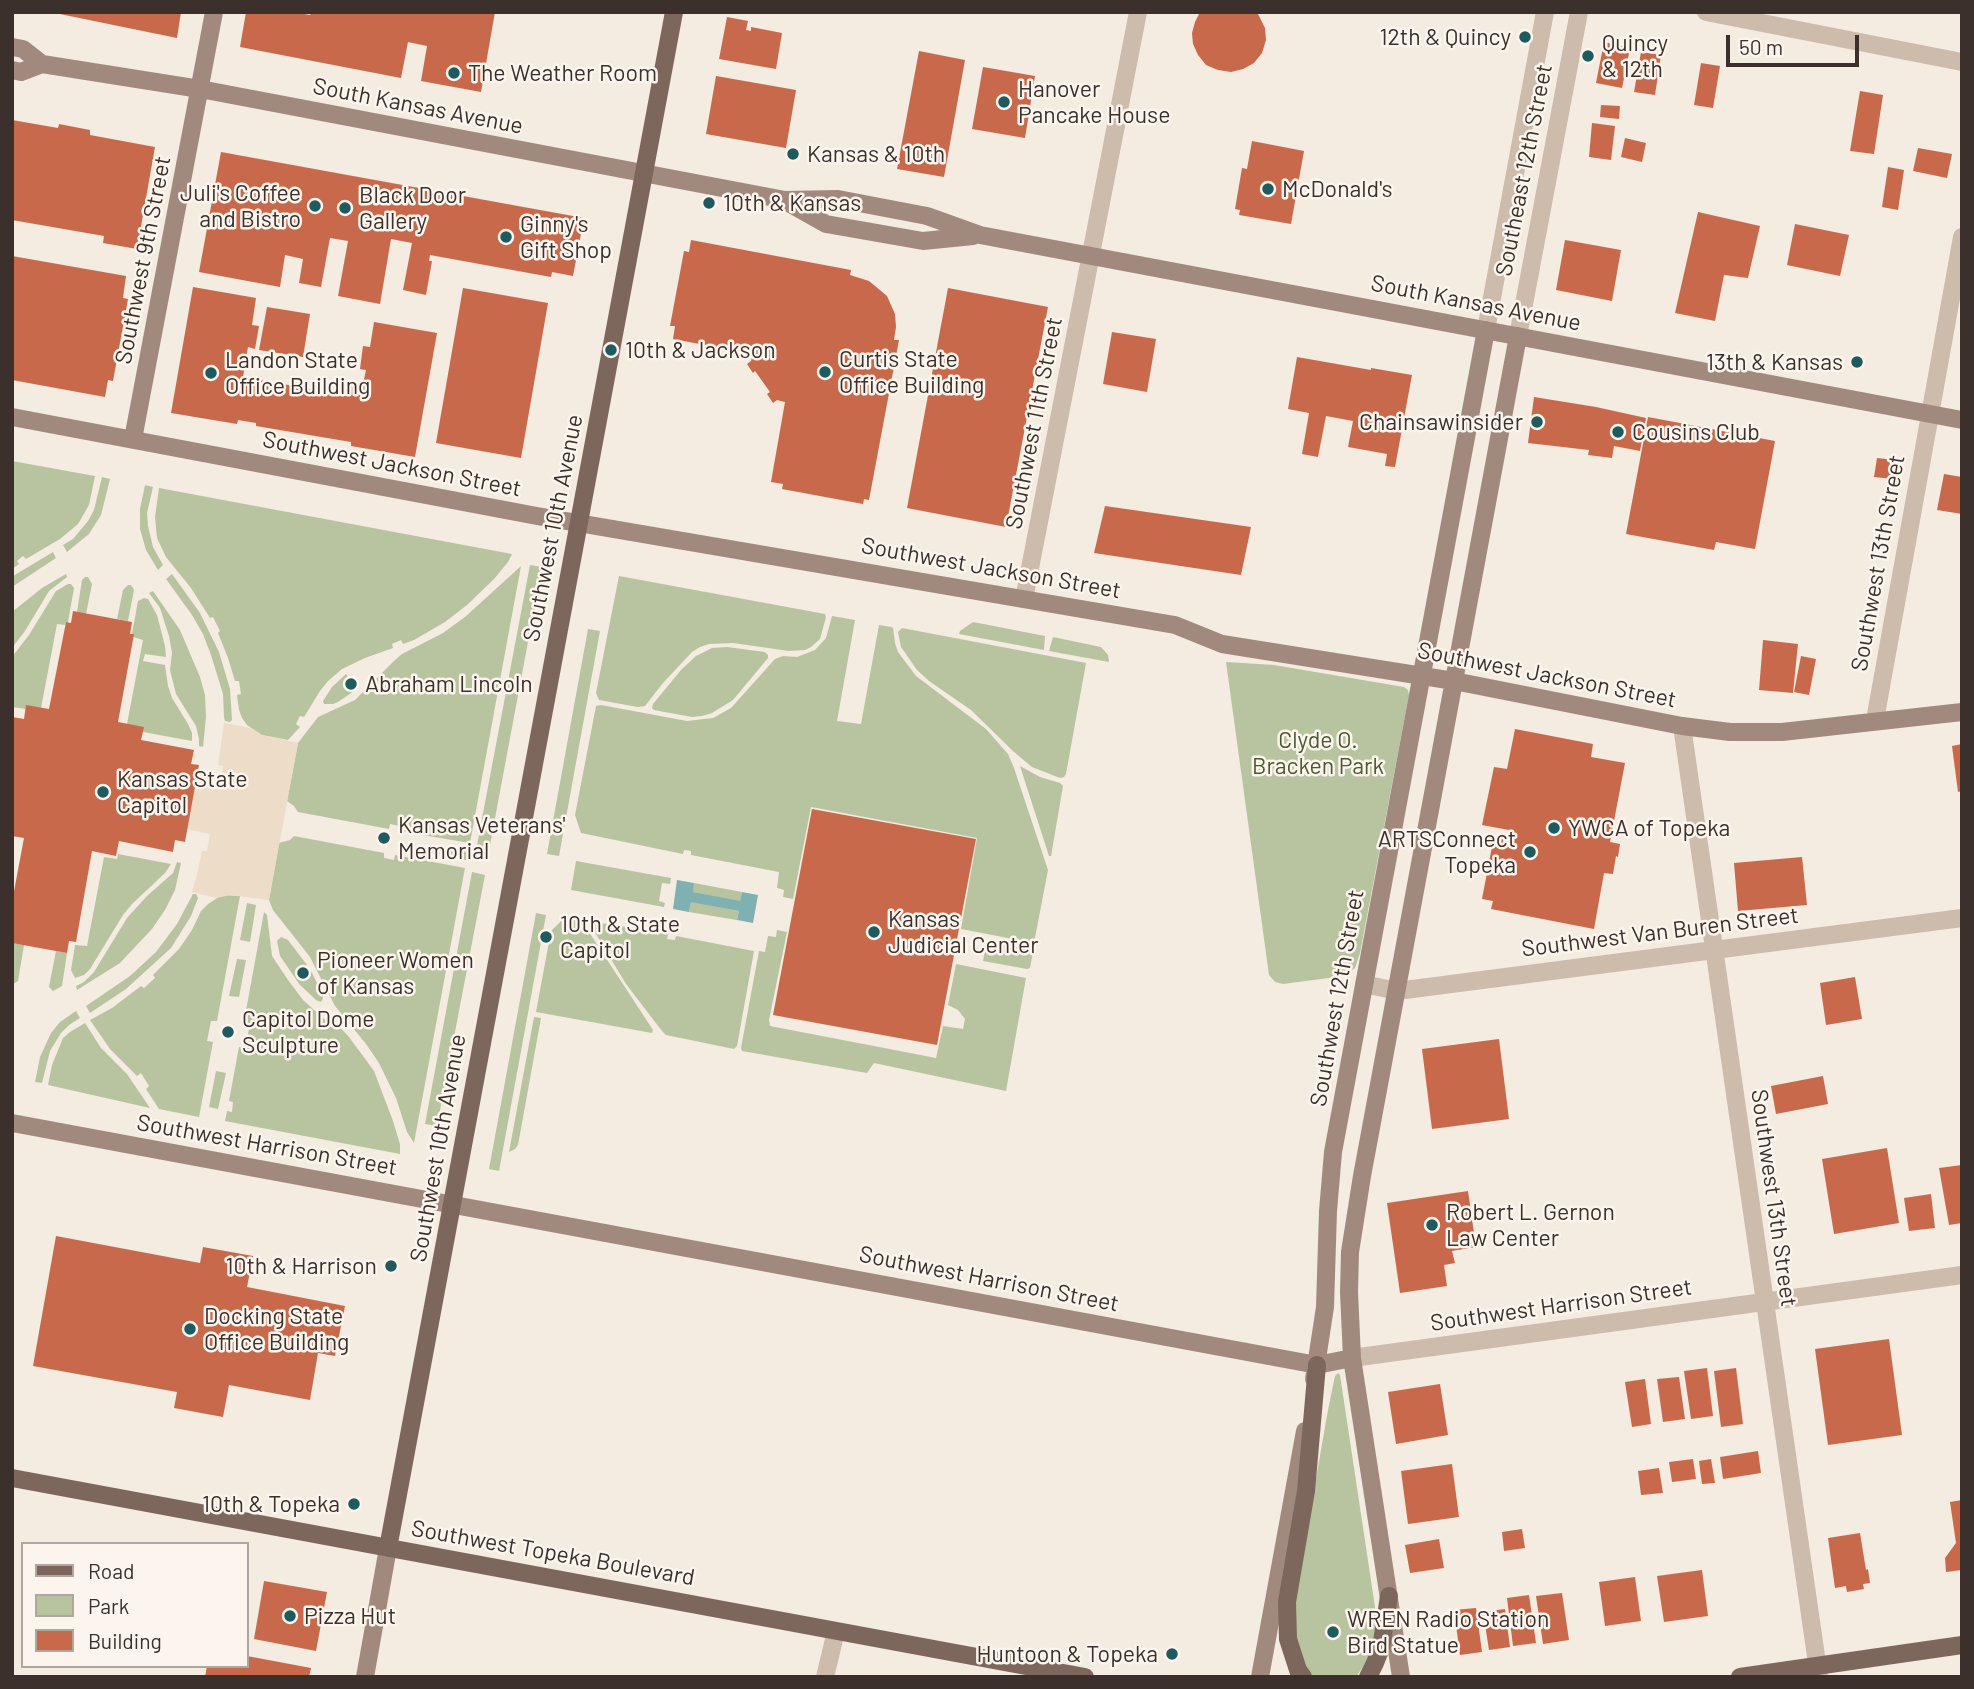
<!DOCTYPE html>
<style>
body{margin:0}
#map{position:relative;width:1974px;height:1689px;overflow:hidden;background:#f4ebe1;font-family:Barlow,sans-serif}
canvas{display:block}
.frame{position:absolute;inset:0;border:14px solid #3b302b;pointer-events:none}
.legend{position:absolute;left:21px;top:1542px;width:228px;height:126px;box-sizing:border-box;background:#fbf5ee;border:2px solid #aea6a0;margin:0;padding:9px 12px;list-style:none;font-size:21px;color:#3b302b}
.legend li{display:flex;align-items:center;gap:14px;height:35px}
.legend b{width:35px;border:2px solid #aea6a0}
.scale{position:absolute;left:1726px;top:35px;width:133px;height:32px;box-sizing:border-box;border:4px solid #3b302b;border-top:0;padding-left:9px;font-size:21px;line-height:24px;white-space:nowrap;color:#3b302b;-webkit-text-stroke:5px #fbf5ee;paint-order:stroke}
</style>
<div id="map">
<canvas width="1974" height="1689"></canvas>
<div class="frame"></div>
<ul class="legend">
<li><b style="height:9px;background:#7d675c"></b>Road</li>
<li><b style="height:19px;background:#b8c4a0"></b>Park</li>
<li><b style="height:19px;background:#c8694b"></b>Building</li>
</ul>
<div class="scale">50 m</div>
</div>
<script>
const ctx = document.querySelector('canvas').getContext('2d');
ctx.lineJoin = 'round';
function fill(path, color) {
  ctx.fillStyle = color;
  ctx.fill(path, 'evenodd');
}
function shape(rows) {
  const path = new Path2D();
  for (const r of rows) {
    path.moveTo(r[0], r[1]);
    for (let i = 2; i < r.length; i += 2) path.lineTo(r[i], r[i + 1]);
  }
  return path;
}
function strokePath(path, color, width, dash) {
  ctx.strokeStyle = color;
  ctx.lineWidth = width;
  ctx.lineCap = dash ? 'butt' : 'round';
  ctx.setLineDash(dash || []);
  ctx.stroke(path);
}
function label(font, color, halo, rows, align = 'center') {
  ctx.font = font + ' Barlow,sans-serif';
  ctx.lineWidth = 5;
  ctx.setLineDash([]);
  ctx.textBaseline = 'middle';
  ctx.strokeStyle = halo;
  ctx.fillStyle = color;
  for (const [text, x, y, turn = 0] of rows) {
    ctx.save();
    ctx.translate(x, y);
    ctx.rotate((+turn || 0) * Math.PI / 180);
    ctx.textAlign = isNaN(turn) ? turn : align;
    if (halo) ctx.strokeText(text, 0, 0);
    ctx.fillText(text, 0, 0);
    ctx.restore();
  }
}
fill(shape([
 [12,461,95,476,89,505,78,524,60,539,26,559,23,556,17,561,19,564,12,569],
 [102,477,110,479,101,515,89,534,67,552,63,545,73,539,88,521,94,510],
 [145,485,153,487,147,513,148,526,153,547,163,565,158,570,146,550,140,529,140,509],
 [159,488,512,554,508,562,494,579,467,605,445,622,414,640,403,644,401,640,392,644,393,648,365,658,342,669,328,681,320,691,304,717,300,716,296,724,300,727,288,740,262,735,247,725,242,718,239,710,237,695,241,694,239,681,235,681,228,658,218,633,220,631,213,617,210,618,191,588,166,557,157,538,155,517],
 [53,552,56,558,12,587,13,576],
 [530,565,542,567,490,845,486,847,477,845],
 [521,566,470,843,399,831,400,826,390,824,389,829,298,812,294,806,287,801,298,743,318,717,355,700,394,661,402,654,443,633,465,617],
 [66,574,67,577,49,591,25,631,12,648,12,612,42,588],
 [172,574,200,613,219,652,230,689,232,720,230,722,225,721,224,717,223,694,211,655,203,634,192,615,166,579],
 [619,576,825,614,826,617,820,639,811,647,805,650,789,651,733,643,709,644,700,647,692,652,663,683,645,706,638,707,599,700,596,693],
 [85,577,88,577,92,584,86,614,77,612,82,580],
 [68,584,71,584,74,588,68,622,66,622,65,625,57,624,41,708,26,709,12,707,12,657,29,635,56,591],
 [128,585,131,585,134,590,128,621,117,619,123,590],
 [153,591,180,630,200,677,205,695,206,717,203,747,199,746,199,739,196,726,176,694,170,670,172,653,169,636,160,608,149,593],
 [144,598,148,599,157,615,165,646,166,657,145,654,143,661,165,665,168,686,172,698,188,724,192,733,192,741,143,732,127,724,143,640,133,637,132,634,138,601],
 [832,616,855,620,837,721,861,724,879,625,891,627,893,628,895,643,898,652,916,676,986,729,1008,754,1014,768,1048,870,1034,943,961,929,977,838,811,807,793,899,783,897,784,890,777,888,779,872,691,855,691,851,684,850,683,854,581,833,575,815,596,706,601,705,687,721,713,718,731,708,775,659,783,656,797,657,815,650,826,638],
 [973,622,1045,636,1044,650,959,634,960,631],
 [902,628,1086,663,1066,774,1064,777,1060,778,1032,767,1014,752,971,710,929,681,917,670,901,647,898,632],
 [588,629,600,631,559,856,547,854],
 [1053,637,1101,647,1108,655,1109,662,1049,651],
 [727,647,765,652,768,655,768,658,733,700,712,713,702,716,692,717,654,710,652,708,653,704,681,670,696,656,712,648],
 [1226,662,1274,665,1404,687,1408,690,1409,695,1360,953,1355,968,1344,976,1283,984,1275,982,1269,975],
 [346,674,350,680,346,683,349,687,353,684,357,689,338,702,333,704,324,704,323,701,332,687],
 [1020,766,1040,777,1060,783,1063,786,1051,856,1049,856],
 [294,836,384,853,384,858,394,860,395,855,465,868,414,1143,407,1132,396,1098,379,1063,366,1044,335,1006,310,957,273,910,269,900,279,843,290,840],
 [433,845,468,852,466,860,431,854],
 [118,854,171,864,165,873,132,904,123,915,90,969,84,975,75,978,71,970,75,945,87,946,104,857,117,859],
 [576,861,671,878,670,884,662,883,659,901,665,903,664,907,571,890],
 [177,862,181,863,175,890,165,910,152,929,120,963,77,990,76,986,84,982,94,972,127,918,147,896,173,873],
 [472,872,485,875,437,1126,425,1124],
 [694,883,742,892,740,902,692,892],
 [193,894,196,894,198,898,191,916,171,948,126,989,90,1013,86,1006,130,976,156,952,177,924],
 [222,895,240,896,217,1021,211,1021,207,1041,213,1042,199,1117,159,1109,146,1089,149,1086,141,1073,137,1076,110,1049,90,1020,112,1008,141,986,144,988,155,978,153,975,179,949,192,930,201,911,208,904],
 [691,901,739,911,737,920,689,912],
 [247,903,256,905,250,942,240,940],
 [264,912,267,915,272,956,288,980,303,1000,333,1027,337,1024,349,1037,374,1071,393,1121,400,1144,400,1154,225,1121,227,1111,232,1112,233,1102,229,1101,239,1047,246,1047,249,1028,243,1027],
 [536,913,546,915,499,1171,489,1169],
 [565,917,580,919,580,921,583,923,653,1030,652,1033,536,1012,551,931],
 [588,921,668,934,667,939,675,940,676,936,754,951,737,1046,734,1049,666,1035,662,1031,626,984],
 [777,930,787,932,769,1020,770,1026,936,1058,943,1026,963,1029,965,1019,958,1010,948,1005,956,964,1026,978,1006,1091,874,1063,867,1073,742,1051,741,1048,759,951,765,952,768,936,776,937],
 [281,937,288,940,307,965,298,972,302,977,311,971,322,993,323,998,321,1002,316,1000,300,985,280,956,277,941],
 [987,941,1031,950,1033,952,1030,968,1027,969,983,961],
 [12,943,24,945,18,981,13,984],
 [56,951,67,953,62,986,53,991,49,987],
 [237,959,246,960,239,997,229,996],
 [76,1011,80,1018,69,1025,61,1033,50,1051,42,1083,35,1082,40,1057,51,1033,60,1022],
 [534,1017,541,1018,518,1145,515,1149,509,1152],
 [85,1023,101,1048,127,1074,150,1108,48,1085,52,1065,63,1038,70,1032],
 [216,1071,226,1073,218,1109,209,1107],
 [1338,1373,1340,1375,1378,1627,1376,1638,1368,1659,1356,1677,1312,1677,1304,1665,1296,1645,1294,1604,1328,1410,1335,1376]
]), '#b8c4a0');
fill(shape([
 [224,723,251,728,262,735,298,743,269,900,230,895,217,898,192,892,197,875,202,851,207,851,210,834,187,829,196,781,220,784,223,766,218,765]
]), '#ecdcc8');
fill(shape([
 [677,880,694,883,693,892,740,901,742,892,758,895,753,923,737,920,739,911,691,902,689,912,673,909]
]), '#7fb0b2');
fill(shape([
 [50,12,181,12,177,38],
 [246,12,294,12,310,15,311,12,495,12,481,92,421,81,427,46,408,42,401,78,240,47],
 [1200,12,1257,12,1265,28,1266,40,1262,53,1254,63,1243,69,1231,72,1218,70,1206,65,1198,55,1193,44,1192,33,1195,22],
 [727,17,748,21,746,30,751,31,751,27,782,33,776,69,719,59],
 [1604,42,1630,48,1622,88,1596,83],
 [919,51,965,60,944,177,897,169],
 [1641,52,1661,55,1655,95,1634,92],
 [1701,63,1720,66,1713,108,1694,105],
 [983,67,1035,76,1025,138,972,129],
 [716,76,796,90,786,148,706,134],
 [1860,91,1883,95,1874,154,1850,151],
 [1601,105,1620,106,1619,119,1600,117],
 [12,120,58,128,59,124,90,130,90,135,155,147,137,249,103,243,104,236,12,220],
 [1592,123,1615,126,1611,160,1589,157],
 [1625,138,1646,143,1642,162,1621,157],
 [1252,141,1304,151,1291,224,1239,215,1240,210,1235,209,1242,168,1247,169],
 [1918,148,1952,154,1947,178,1913,171],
 [221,152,584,218,573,276,552,272,551,277,430,255,429,261,432,261,426,295,403,290,412,243,391,239,380,304,338,296,348,241,330,238,321,287,299,283,303,259,285,255,280,287,199,272],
 [1888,167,1904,170,1898,210,1882,207],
 [1698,212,1760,226,1748,278,1724,275,1715,321,1675,313],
 [1795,224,1849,235,1840,276,1787,265],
 [691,240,851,270,850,275,869,281,887,296,895,314,896,327,894,340,899,340,869,500,864,499,863,504,782,489,783,484,771,482,785,402,777,400,773,403,767,394,770,392,755,371,753,373,747,364,751,361,753,354,673,339,675,326,670,326,684,251,689,252],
 [1565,240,1621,250,1612,301,1556,290],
 [12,256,126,276,123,298,128,299,113,381,108,380,105,397,12,380],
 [193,287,256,298,252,325,259,326,255,349,248,347,243,377,345,395,347,386,362,389,366,370,360,369,363,346,370,347,374,322,437,333,415,457,351,446,351,442,256,426,256,423,238,420,237,424,171,413],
 [463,288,548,303,521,458,436,443],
 [948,288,1048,307,1006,527,907,508],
 [267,307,310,314,303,357,259,350],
 [1112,332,1156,339,1147,392,1103,384],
 [1297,357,1371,370,1371,368,1412,375,1395,467,1385,466,1387,454,1348,447,1353,421,1326,416,1318,457,1302,454,1309,413,1288,409],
 [1534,397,1596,407,1646,418,1640,451,1614,446,1612,458,1588,455,1589,450,1528,443],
 [1648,417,1775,441,1755,549,1716,542,1714,550,1626,534],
 [1877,458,1895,460,1893,479,1874,477],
 [1944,474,1962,477,1962,514,1937,510],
 [1105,506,1251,527,1241,575,1094,553],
 [73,611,132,622,130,634,134,634,118,722,144,727,141,740,194,750,191,764,199,765,185,842,175,840,173,852,119,841,116,856,92,851,76,942,69,941,67,953,12,943,14,930,12,930,12,902,24,838,12,836,12,717,24,719,26,705,49,709,66,622,71,623],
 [1763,640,1798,644,1793,693,1759,690],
 [1801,656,1816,659,1809,695,1794,692],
 [1515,729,1593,744,1591,757,1625,763,1610,842,1620,844,1618,857,1616,856,1613,874,1604,873,1594,929,1491,909,1493,901,1482,899,1494,836,1507,838,1509,830,1482,825,1494,767,1507,769],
 [1962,744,1962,791,1958,792,1952,746],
 [812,809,976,839,937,1045,773,1015],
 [1802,857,1807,905,1738,911,1734,863],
 [1855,977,1862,1019,1826,1025,1820,983],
 [1499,1039,1509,1119,1432,1129,1422,1049],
 [1823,1076,1828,1104,1776,1114,1771,1086],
 [1887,1148,1899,1223,1834,1234,1822,1159],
 [1962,1165,1962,1223,1949,1225,1939,1168],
 [1468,1191,1476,1247,1452,1251,1455,1263,1444,1265,1447,1286,1400,1293,1387,1203],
 [1931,1194,1935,1228,1909,1231,1904,1198],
 [56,1236,200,1263,203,1247,253,1256,247,1287,345,1306,335,1356,318,1353,310,1400,229,1385,223,1417,174,1408,177,1392,33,1366],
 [1889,1339,1902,1435,1828,1445,1815,1349],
 [1707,1368,1713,1416,1691,1419,1684,1371],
 [1736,1368,1743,1424,1721,1427,1714,1371],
 [1679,1377,1685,1419,1663,1422,1657,1379],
 [1645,1379,1651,1424,1632,1427,1625,1382],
 [1440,1384,1448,1435,1396,1444,1388,1392],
 [1758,1451,1761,1473,1723,1479,1720,1457],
 [1693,1459,1696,1479,1672,1482,1669,1462],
 [1711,1459,1715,1483,1702,1484,1699,1461],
 [1452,1464,1459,1517,1408,1524,1401,1471],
 [1659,1468,1663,1493,1641,1495,1638,1471],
 [1962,1500,1962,1570,1946,1572,1945,1558,1956,1543,1950,1502],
 [1522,1529,1525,1548,1504,1551,1502,1532],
 [1860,1533,1866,1570,1868,1569,1870,1583,1863,1584,1864,1589,1847,1592,1846,1586,1835,1588,1828,1538],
 [1439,1539,1444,1568,1410,1573,1405,1545],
 [1702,1570,1708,1616,1664,1622,1657,1576],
 [1635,1577,1641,1621,1605,1626,1599,1582],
 [264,1581,327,1592,316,1651,254,1639],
 [1562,1593,1569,1640,1543,1644,1536,1596],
 [1529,1595,1536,1643,1513,1646,1507,1598],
 [1476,1608,1482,1652,1460,1655,1454,1610],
 [1505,1609,1510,1647,1489,1650,1483,1612],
 [247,1656,311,1668,309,1677,205,1677,207,1666,247,1666]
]), '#c8694b');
strokePath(shape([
 [1706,12,1962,62],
 [1486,330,1545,12],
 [1518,336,1579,12],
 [1024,599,1138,12],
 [1875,720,1962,237],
 [1682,726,1819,1677],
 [1364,984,1397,991,1962,918],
 [1352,1358,1962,1275],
 [825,1677,836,1631]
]), '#cdbbac', 18);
strokePath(shape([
 [12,47,23,49,42,64],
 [12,70,21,72,42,64,200,89,785,200,838,199,927,216,980,235,1962,420],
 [785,201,826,224,923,241,973,236],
 [12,417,537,516,1175,625,1222,644,1454,681,1682,726,1730,732,1782,732,1962,712],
 [133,439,214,12],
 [12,1123,1317,1365,1352,1358],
 [1314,1379,1325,1307,1328,1211,1333,1152,1486,330],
 [365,1677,388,1548],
 [1260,1677,1305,1431],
 [1401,1677,1352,1358,1349,1292,1350,1252,1362,1176,1518,336]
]), '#a18a7d', 18);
strokePath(shape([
 [12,1478,1085,1677],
 [388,1548,674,12],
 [1303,1677,1298,1670,1288,1639,1287,1602,1306,1491,1317,1365],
 [1368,1677,1375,1663,1381,1648,1389,1596],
 [1740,1677,1962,1645]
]), '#7d675c', 18);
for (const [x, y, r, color] of [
 [1525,37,7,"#1f5a5e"],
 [1588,56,7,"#1f5a5e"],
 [454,73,7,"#1f5a5e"],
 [1004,102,7,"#1f5a5e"],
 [793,154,7,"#1f5a5e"],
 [1268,189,7,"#1f5a5e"],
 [709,203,7,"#1f5a5e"],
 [315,206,7,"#1f5a5e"],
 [345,208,7,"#1f5a5e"],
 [506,237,7,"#1f5a5e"],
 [611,350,7,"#1f5a5e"],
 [1857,362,7,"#1f5a5e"],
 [825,372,7,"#1f5a5e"],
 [211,373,7,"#1f5a5e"],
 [1537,422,7,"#1f5a5e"],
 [1618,432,7,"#1f5a5e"],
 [351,684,7,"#1f5a5e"],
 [103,792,7,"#1f5a5e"],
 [1554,828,7,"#1f5a5e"],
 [384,838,7,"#1f5a5e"],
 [1530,852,7,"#1f5a5e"],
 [874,932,7,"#1f5a5e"],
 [546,937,7,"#1f5a5e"],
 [303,973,7,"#1f5a5e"],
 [228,1032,7,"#1f5a5e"],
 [1432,1225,7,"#1f5a5e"],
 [391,1266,7,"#1f5a5e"],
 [190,1329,7,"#1f5a5e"],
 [354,1504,7,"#1f5a5e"],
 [290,1616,7,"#1f5a5e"],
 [1333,1632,7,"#1f5a5e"],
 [1172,1654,7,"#1f5a5e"]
]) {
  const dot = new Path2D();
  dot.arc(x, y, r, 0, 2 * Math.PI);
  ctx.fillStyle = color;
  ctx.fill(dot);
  strokePath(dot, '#fbf5ee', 2.5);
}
label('23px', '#3b302b', '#fbf5ee', [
 ["12th & Quincy",1511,37,"right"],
 ["Quincy",1602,43],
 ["& 12th",1602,69],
 ["The Weather Room",468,73],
 ["Hanover",1018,89],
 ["Pancake House",1018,115],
 ["Kansas & 10th",807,154],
 ["McDonald's",1282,189],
 ["Juli's Coffee",301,193,"right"],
 ["and Bistro",301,219,"right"],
 ["Black Door",359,195],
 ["Gallery",359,221],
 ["10th & Kansas",723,203],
 ["Ginny's",520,224],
 ["Gift Shop",520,250],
 ["10th & Jackson",625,350],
 ["Curtis State",839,359],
 ["Office Building",839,385],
 ["Landon State",225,360],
 ["Office Building",225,386],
 ["13th & Kansas",1843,362,"right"],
 ["Chainsawinsider",1523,422,"right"],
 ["Cousins Club",1632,432],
 ["Abraham Lincoln",365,684],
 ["Kansas State",117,779],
 ["Capitol",117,805],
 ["Kansas Veterans'",398,825],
 ["Memorial",398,851],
 ["YWCA of Topeka",1568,828],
 ["ARTSConnect",1516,839,"right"],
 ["Topeka",1516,865,"right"],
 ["Kansas",888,919],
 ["Judicial Center",888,945],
 ["10th & State",560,924],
 ["Capitol",560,950],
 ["Pioneer Women",317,960],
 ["of Kansas",317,986],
 ["Capitol Dome",242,1019],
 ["Sculpture",242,1045],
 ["Robert L. Gernon",1446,1212],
 ["Law Center",1446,1238],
 ["10th & Harrison",377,1266,"right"],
 ["Docking State",204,1316],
 ["Office Building",204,1342],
 ["10th & Topeka",340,1504,"right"],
 ["Pizza Hut",304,1616],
 ["WREN Radio Station",1347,1619],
 ["Bird Statue",1347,1645],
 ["Huntoon & Topeka",1158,1654,"right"]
], 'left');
label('23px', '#3b302b', '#fbf5ee', [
 ["South Kansas Avenue",418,106,11],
 ["Southeast 12th Street",1524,170,-79],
 ["Southwest 9th Street",143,260,-79],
 ["South Kansas Avenue",1476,303,11],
 ["Southwest 11th Street",1034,423,-79],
 ["Southwest Jackson Street",392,464,11],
 ["Southwest 10th Avenue",553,528,-79],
 ["Southwest 13th Street",1878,563,-80],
 ["Southwest Jackson Street",991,568,10],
 ["Southwest Jackson Street",1547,675,11],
 ["Southwest Van Buren Street",1660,932,-7],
 ["Southwest 12th Street",1337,998,-80],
 ["Southwest Harrison Street",267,1145,10],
 ["Southwest 10th Avenue",438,1148,-80],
 ["Southwest 13th Street",1774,1198,82],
 ["Southwest Harrison Street",989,1279,11],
 ["Southwest Harrison Street",1561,1305,-8],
 ["Southwest Topeka Boulevard",553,1553,10]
]);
label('23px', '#4a5a2e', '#fbf5ee', [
 ["Clyde O.",1318,740],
 ["Bracken Park",1318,766]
]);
</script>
